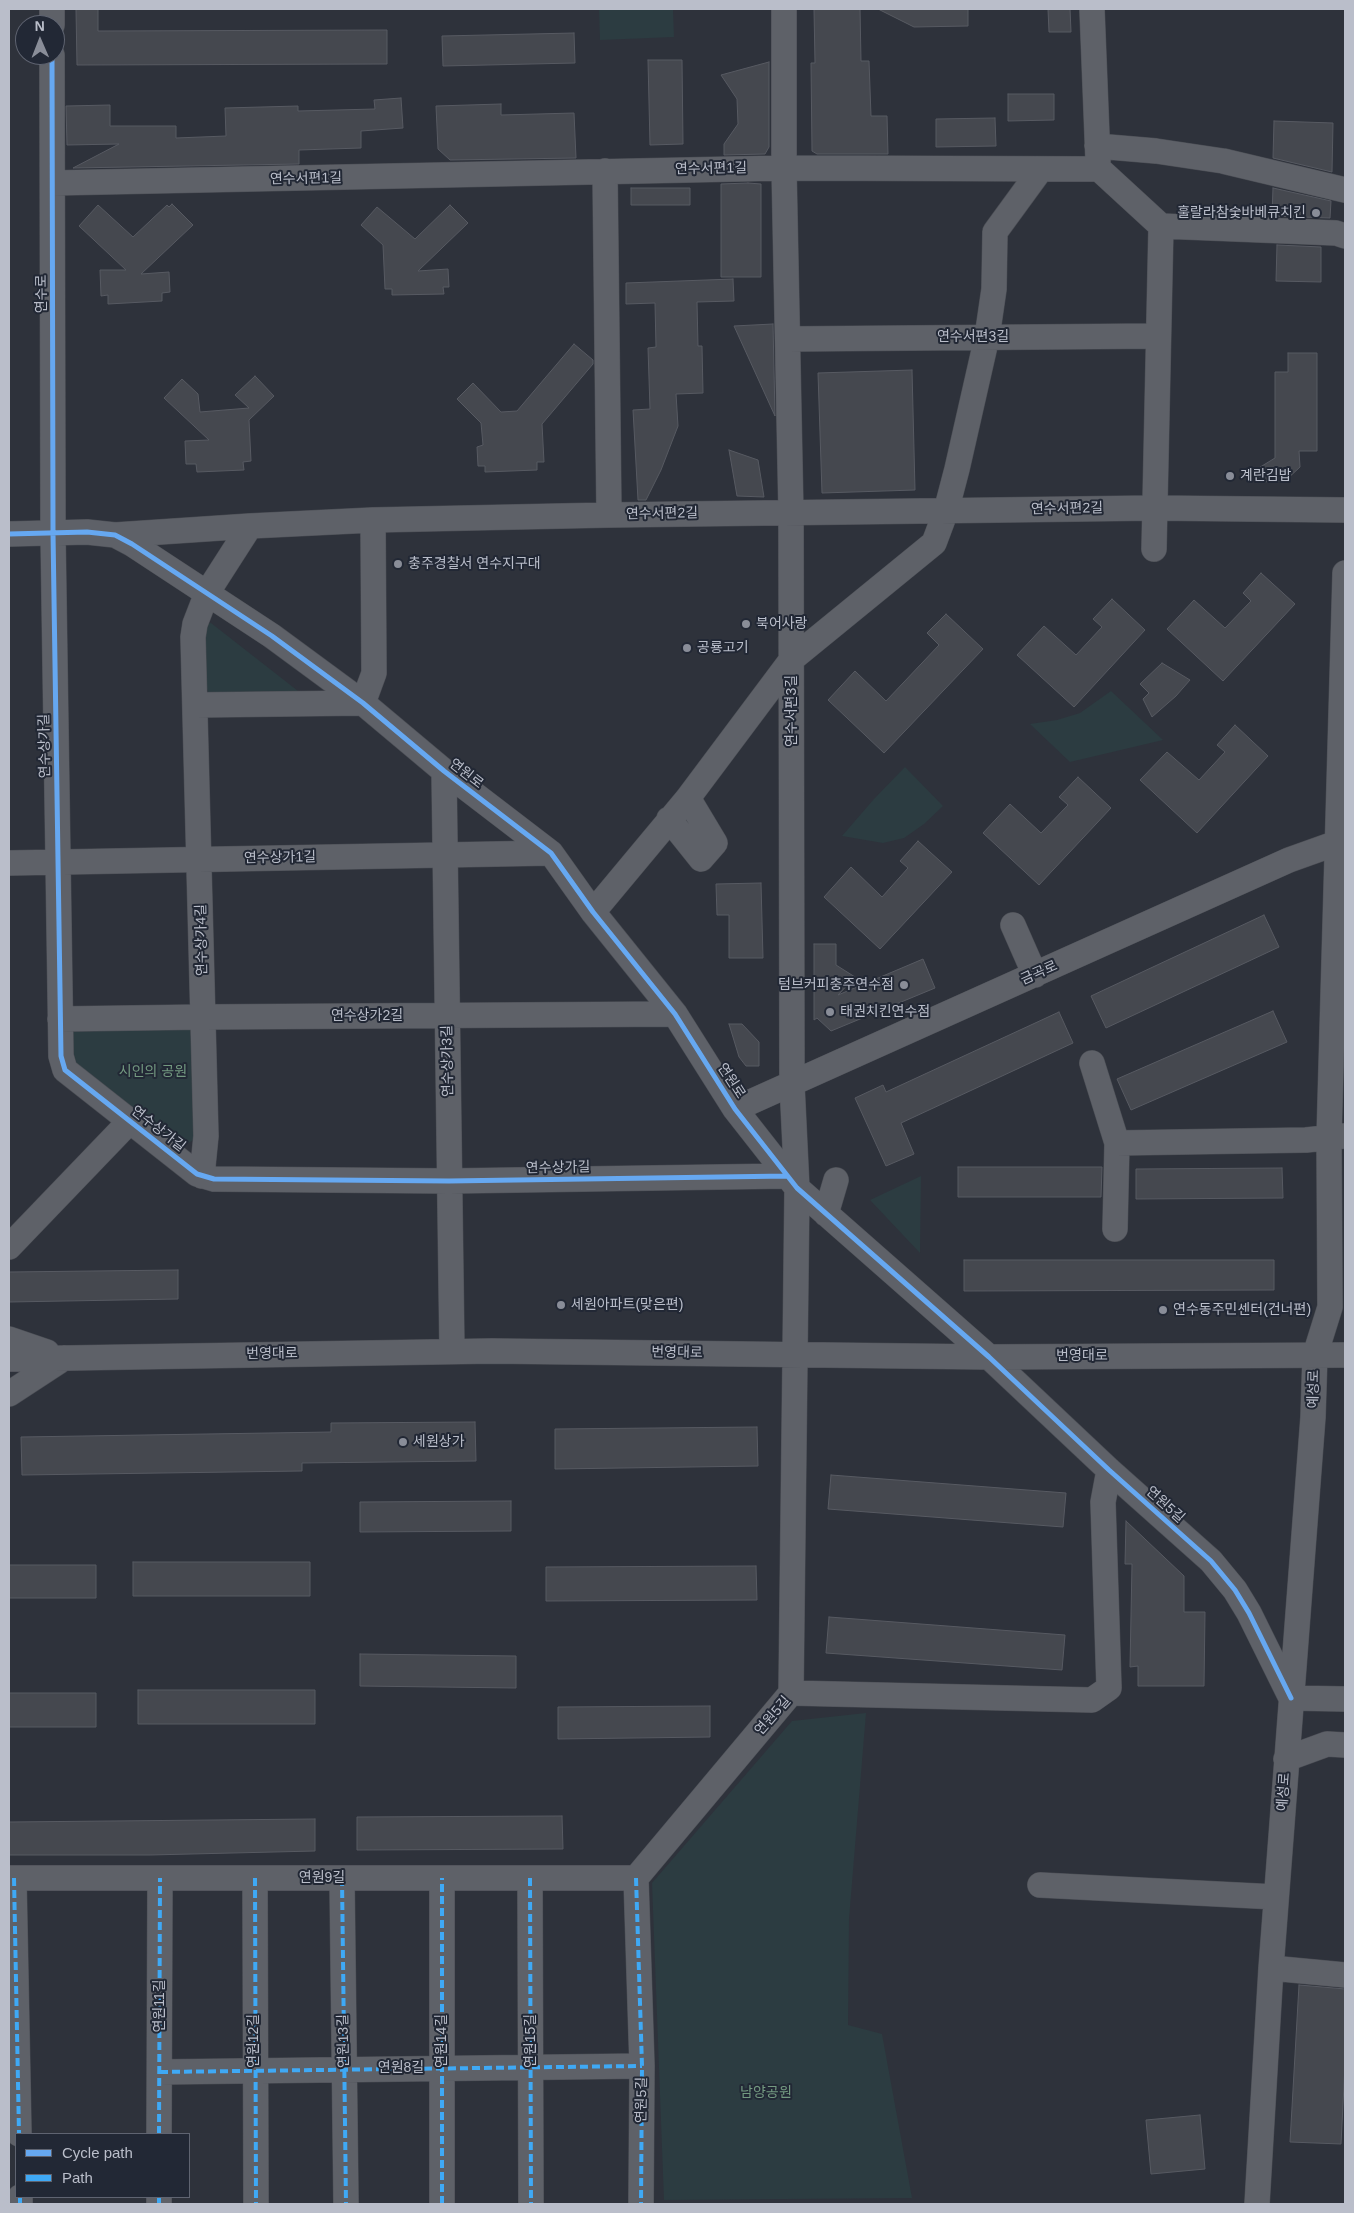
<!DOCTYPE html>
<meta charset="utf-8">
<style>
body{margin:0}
#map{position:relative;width:1354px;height:2213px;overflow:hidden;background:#2e323b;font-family:Helvetica,sans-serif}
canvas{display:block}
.frame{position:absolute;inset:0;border:10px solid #babeca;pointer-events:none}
.legend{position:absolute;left:15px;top:2133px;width:175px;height:65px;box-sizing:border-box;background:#222835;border:1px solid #5f6471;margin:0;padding:6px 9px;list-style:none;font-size:15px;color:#babeca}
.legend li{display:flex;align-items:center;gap:10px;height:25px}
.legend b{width:25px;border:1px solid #5f6471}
.north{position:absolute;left:15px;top:15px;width:50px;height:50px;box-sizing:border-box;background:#222835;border:1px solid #5f6471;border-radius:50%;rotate:359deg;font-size:14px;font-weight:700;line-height:20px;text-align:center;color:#babeca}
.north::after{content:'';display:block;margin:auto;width:18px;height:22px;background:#898d98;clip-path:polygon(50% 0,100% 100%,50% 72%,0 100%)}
</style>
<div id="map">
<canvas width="1354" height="2213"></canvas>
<div class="frame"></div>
<ul class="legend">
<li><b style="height:6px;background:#66a8f1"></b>Cycle path</li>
<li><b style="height:6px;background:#3fa9f5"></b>Path</li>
</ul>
<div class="north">N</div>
</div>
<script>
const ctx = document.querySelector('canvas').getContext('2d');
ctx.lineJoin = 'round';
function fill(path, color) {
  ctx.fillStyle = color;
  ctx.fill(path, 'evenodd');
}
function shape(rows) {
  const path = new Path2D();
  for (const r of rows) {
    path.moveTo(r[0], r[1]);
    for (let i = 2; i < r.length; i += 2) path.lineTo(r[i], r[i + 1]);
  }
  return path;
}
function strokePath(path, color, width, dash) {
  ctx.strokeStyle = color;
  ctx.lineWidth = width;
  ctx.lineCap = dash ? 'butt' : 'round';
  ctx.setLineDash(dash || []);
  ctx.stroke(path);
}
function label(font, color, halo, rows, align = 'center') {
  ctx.font = font + ' Helvetica,"Noto Sans KR",sans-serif';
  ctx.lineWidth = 4;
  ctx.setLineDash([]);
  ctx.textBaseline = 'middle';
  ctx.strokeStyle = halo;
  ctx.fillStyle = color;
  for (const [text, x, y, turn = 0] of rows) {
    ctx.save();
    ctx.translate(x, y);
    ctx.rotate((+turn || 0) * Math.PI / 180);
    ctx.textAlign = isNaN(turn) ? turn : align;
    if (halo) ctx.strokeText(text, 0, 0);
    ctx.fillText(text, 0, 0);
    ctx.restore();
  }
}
fill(shape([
 [599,9,673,9,674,37,600,40],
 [211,623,298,691,211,697,205,686,204,624],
 [1111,691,1163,740,1070,762,1030,724,1057,720,1080,713],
 [905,767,943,806,924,824,904,838,883,843,842,836,874,799],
 [199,1025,199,1137,177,1149,70,1066,68,1027],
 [921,1176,920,1253,870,1200],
 [866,1713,849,1919,848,2025,882,2034,912,2198,664,2200,652,1883,792,1721]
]), '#2c3c41');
const building = shape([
 [76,9,98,9,98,31,387,30,387,64,77,65,76,9],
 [814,9,860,9,861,61,869,61,871,116,887,116,888,154,817,154,812,151,811,63,815,63,814,9],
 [878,9,968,9,968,26,914,27,878,9],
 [1048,9,1070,9,1071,32,1049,32,1048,9],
 [574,33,575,63,443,66,442,36,574,33],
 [648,60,682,60,683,144,650,145,648,60],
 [769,62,769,147,765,154,724,155,724,144,738,124,737,99,721,75,769,62],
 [1008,94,1054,94,1054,120,1008,121,1008,94],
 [401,98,403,128,361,131,361,148,299,150,299,164,73,168,119,144,67,145,66,106,110,105,110,126,176,126,176,138,226,136,225,108,298,106,298,111,375,109,374,100,401,98],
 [501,104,501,115,574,113,576,158,450,160,438,149,436,106,501,104],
 [995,118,996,146,936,147,936,119,995,118],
 [1274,121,1333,123,1332,172,1273,158,1274,121],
 [748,183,761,184,761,277,721,277,721,184,748,183],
 [631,188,690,188,690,205,631,205,631,188],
 [1273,188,1331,201,1330,218,1272,216,1273,188],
 [172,204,193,225,141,274,169,272,170,292,162,293,162,301,108,304,108,295,101,296,100,270,126,270,79,226,98,205,133,237,167,205,169,207,172,204],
 [450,205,468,223,418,271,448,269,449,287,443,287,444,294,392,295,392,289,385,289,383,245,361,225,377,207,415,239,450,205],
 [1277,245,1321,247,1321,282,1276,281,1277,245],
 [733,279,734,301,697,302,698,346,702,346,703,393,676,394,678,426,661,470,646,500,638,500,633,410,650,409,648,348,656,347,655,303,626,304,626,283,733,279],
 [773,324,775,416,734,326,773,324],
 [574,344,593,360,593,364,542,424,544,462,537,462,537,470,485,472,485,466,478,466,477,447,483,445,481,423,457,399,473,383,501,412,517,411,574,344],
 [1288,353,1317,353,1317,451,1299,451,1300,467,1285,481,1257,482,1257,469,1275,458,1275,372,1288,372,1288,353],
 [912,370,915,490,822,493,818,373,912,370],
 [255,376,274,396,249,420,251,461,243,462,244,470,197,472,196,464,186,464,185,441,209,440,164,398,182,379,198,394,200,412,249,408,235,395,255,376],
 [729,450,758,460,764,497,737,496,729,450],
 [1261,573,1295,604,1223,681,1167,629,1194,600,1225,628,1251,601,1243,593,1261,573],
 [1112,599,1145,630,1074,707,1017,655,1044,626,1076,655,1102,627,1093,619,1112,599],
 [946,614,983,649,884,753,828,700,855,671,886,701,939,645,927,633,946,614],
 [1162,663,1190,680,1176,696,1152,717,1143,699,1149,693,1140,684,1162,663],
 [1235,725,1268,756,1197,833,1140,780,1167,752,1199,780,1225,752,1217,745,1235,725],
 [1078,777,1111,808,1039,885,983,833,1010,804,1041,833,1068,805,1059,797,1078,777],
 [918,841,952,872,880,949,824,897,851,867,882,897,908,868,900,861,918,841],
 [761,883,763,958,729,958,729,915,717,915,716,884,761,883],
 [1264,915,1279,947,1106,1028,1091,996,1264,915],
 [814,944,836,944,836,965,855,977,838,995,923,959,935,988,831,1031,817,1018,814,1020,814,944],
 [1273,1011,1287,1042,1131,1110,1117,1079,1273,1011],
 [1059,1012,1073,1043,901,1123,914,1154,886,1166,855,1098,883,1085,886,1092,1059,1012],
 [729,1024,742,1024,759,1042,759,1066,746,1066,739,1057,729,1024],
 [958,1167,1102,1167,1101,1197,958,1197,958,1167],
 [1282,1168,1283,1198,1136,1199,1136,1169,1282,1168],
 [964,1260,1274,1260,1274,1290,964,1291,964,1260],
 [178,1270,178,1299,9,1302,9,1272,178,1270],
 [475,1422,476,1461,302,1463,302,1471,22,1475,21,1437,331,1432,331,1423,475,1422],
 [757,1427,758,1466,555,1469,555,1429,757,1427],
 [831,1475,1066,1493,1063,1527,828,1509,831,1475],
 [511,1501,511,1531,360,1532,360,1502,511,1501],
 [1126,1521,1184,1576,1184,1612,1205,1612,1204,1686,1138,1686,1138,1666,1130,1667,1132,1564,1125,1564,1126,1521],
 [133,1562,310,1562,310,1596,133,1596,133,1562],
 [9,1565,96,1565,96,1598,9,1598,9,1565],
 [756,1566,757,1600,546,1601,546,1567,756,1566],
 [829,1617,1065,1635,1062,1670,826,1653,829,1617],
 [360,1654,516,1656,516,1688,360,1686,360,1654],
 [138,1690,315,1690,315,1724,138,1724,138,1690],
 [9,1693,96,1693,96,1727,9,1727,9,1693],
 [710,1706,710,1737,558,1739,558,1707,710,1706],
 [562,1816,563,1849,357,1850,357,1817,562,1816],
 [315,1819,315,1851,150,1855,9,1855,9,1822,315,1819],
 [1299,1985,1345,1989,1345,2065,1341,2144,1290,2142,1299,1985],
 [1200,2115,1205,2169,1151,2174,1146,2120,1200,2115]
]);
fill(building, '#45484f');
strokePath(building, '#575a62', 1);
const minor = shape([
 [52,9,52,25],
 [784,9,784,168,791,513,792,1084,797,1188,791,1693],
 [1092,9,1098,161],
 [52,55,53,533,61,1056,65,1070,197,1174,214,1179,449,1181,787,1176],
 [1097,146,1156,151,1223,161,1345,190],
 [605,171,609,515],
 [53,183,784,168,1099,169,1161,226,1336,233,1345,236],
 [788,339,1158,336],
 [9,534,87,532,115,535,132,544,272,636,363,703,444,771,551,853,593,912,675,1014,735,1109,797,1188,989,1357,1109,1470,1211,1561,1235,1590,1249,1613,1291,1698],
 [115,535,250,526],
 [1154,549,1161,226],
 [196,705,363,703,374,673,373,520],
 [444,771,452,1351],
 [669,819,701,859,715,843,688,798],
 [9,863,551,853],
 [593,912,688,798,792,659,934,543,946,511,957,469,987,337,994,289,995,232,1041,169],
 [1013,925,1035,975],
 [60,1019,203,1017,675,1014],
 [1092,1063,1117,1143,1115,1229],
 [735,1109,1289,860,1345,840],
 [1117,1143,1306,1140,1344,1136],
 [202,1176,206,1136,193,637,195,624,207,593,250,526,373,520,609,515,1154,508,1345,510],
 [826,1214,836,1180],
 [9,1247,130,1121],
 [9,1339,47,1352],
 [9,1359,492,1351,989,1357,1345,1355],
 [9,1394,64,1358],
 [791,1693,1092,1700,1109,1688,1103,1502,1109,1470],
 [1291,1698,1345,1699],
 [1286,1759,1327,1744,1345,1745],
 [9,1878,636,1878],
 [14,1878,19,2134],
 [255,1878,256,2204],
 [342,1878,346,2204],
 [530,1878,531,2204],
 [1040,1885,1276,1897],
 [1271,1968,1345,1975],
 [160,2072,642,2066],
 [159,2134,160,1878],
 [20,2197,20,2204],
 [159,2204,159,2197],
 [442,2204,442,1878],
 [641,2204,642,2066,636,1878,791,1693],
 [1257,2204,1271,1968,1313,1417,1315,1355,1330,1307,1329,1137,1345,573]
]);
strokePath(minor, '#4a4d54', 26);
strokePath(minor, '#5e6168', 25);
strokePath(shape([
 [14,1878,19,2134],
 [255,1878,256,2204],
 [342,1878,346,2204],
 [530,1878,531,2204],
 [636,1878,642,2066,641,2204],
 [160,2072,642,2066],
 [159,2134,160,1878],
 [20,2197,20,2204],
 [159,2204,159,2197],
 [442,2204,442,1878]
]), '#3fa9f5', 4, [8, 4]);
strokePath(shape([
 [52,55,53,533,61,1056,65,1070,197,1174,214,1179,449,1181,787,1176],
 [9,534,87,532,115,535,132,544,272,636,363,703,444,771,551,853,593,912,675,1014,735,1109,797,1188,989,1357,1109,1470,1211,1561,1235,1590,1249,1613,1291,1698]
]), '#66a8f1', 5);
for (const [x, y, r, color] of [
 [1316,213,5,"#898d98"],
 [1230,476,5,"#898d98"],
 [398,564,5,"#898d98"],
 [746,624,5,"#898d98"],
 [687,648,5,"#898d98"],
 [904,985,5,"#898d98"],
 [830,1012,5,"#898d98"],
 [561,1305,5,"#898d98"],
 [1163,1310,5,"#898d98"],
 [403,1442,5,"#898d98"]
]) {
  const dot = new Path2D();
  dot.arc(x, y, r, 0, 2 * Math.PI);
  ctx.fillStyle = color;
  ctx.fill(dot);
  strokePath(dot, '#222835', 2);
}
label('14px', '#babeca', '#222835', [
 ["연수서편1길",711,169,-1],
 ["연수서편1길",306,179,-1],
 ["연수로",42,294,-90],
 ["연수서편3길",973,337],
 ["연수서편2길",1067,509,-1],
 ["연수서편2길",662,514,-1],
 ["연수서편3길",792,711,-90],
 ["연수상가길",45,746,-91],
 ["연원로",466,774,38],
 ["연수상가1길",280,858,-1],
 ["연수상가4길",202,940,-91],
 ["금곡로",1039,973,-24],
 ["연수상가2길",367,1016],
 ["연수상가3길",448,1061,-91],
 ["연원로",731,1081,57],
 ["연수상가길",158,1129,38],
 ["연수상가길",558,1168,-1],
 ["번영대로",677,1353,1],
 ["번영대로",272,1354,-1],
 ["번영대로",1082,1356],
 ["예성로",1314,1389,-89],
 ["연원5길",1165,1505,42],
 ["연원5길",773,1716,-49],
 ["예성로",1284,1792,-86],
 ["연원9길",322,1878],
 ["연원11길",160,2006,-90],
 ["연원12길",254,2041,-90],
 ["연원13길",344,2041,-91],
 ["연원14길",442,2041,-90],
 ["연원15길",531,2041,-90],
 ["연원8길",401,2068],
 ["연원5길",642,2100,-89]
]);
label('14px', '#babeca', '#222835', [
 ["훌랄라참숯바베큐치킨",1306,213,"right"],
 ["계란김밥",1240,476],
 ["충주경찰서 연수지구대",408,564],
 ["북어사랑",756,624],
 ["공룡고기",697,648],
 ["텀브커피충주연수점",894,985,"right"],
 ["태권치킨연수점",840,1012],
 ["세원아파트(맞은편)",571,1305],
 ["연수동주민센터(건너편)",1173,1310],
 ["세원상가",413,1442]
], 'left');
label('14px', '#739980', '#222835', [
 ["시인의 공원",153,1072],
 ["남양공원",766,2093]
]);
</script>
